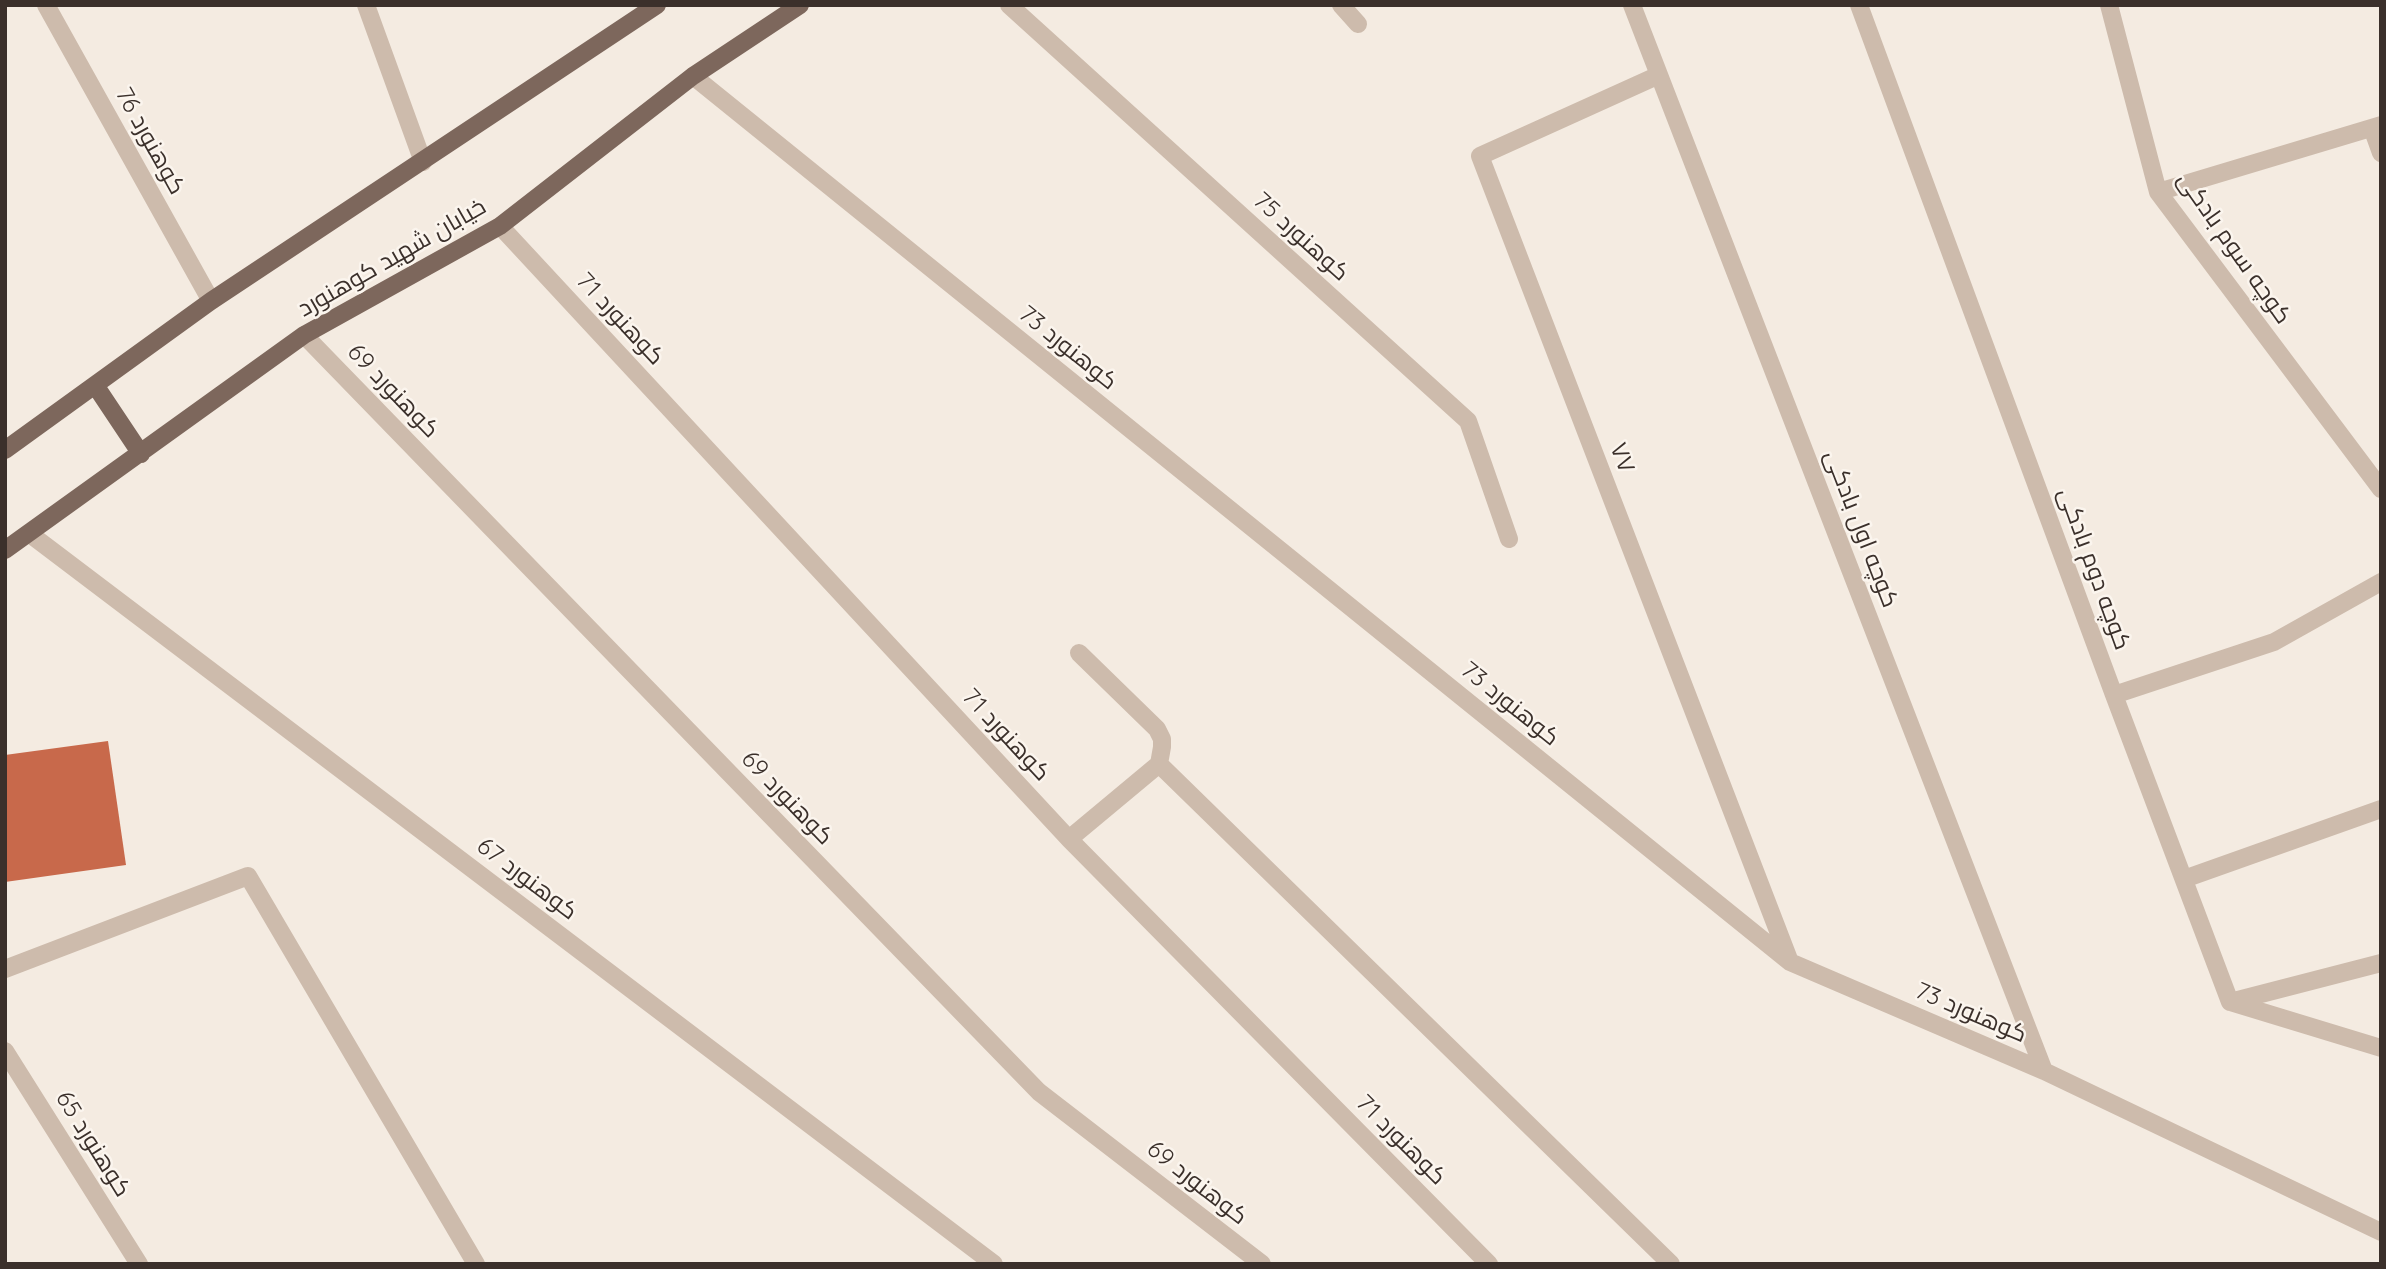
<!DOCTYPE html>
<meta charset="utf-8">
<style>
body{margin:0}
#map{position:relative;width:2386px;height:1269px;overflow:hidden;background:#f4ebe1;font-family:Quicksand,sans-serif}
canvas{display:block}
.frame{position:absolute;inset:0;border:7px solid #3b302b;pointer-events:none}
</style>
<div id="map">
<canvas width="2386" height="1269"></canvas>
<div class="frame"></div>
</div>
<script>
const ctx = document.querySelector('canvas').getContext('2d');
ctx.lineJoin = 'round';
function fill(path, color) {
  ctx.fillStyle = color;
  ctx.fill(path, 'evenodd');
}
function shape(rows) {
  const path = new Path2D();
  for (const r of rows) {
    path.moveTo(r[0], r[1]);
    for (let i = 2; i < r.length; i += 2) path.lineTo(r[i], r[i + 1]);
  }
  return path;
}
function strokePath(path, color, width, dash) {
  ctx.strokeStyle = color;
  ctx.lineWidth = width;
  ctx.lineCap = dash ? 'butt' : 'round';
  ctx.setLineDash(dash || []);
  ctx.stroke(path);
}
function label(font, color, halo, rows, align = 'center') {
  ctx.font = font + ' Quicksand,Cairo,sans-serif';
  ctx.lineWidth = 5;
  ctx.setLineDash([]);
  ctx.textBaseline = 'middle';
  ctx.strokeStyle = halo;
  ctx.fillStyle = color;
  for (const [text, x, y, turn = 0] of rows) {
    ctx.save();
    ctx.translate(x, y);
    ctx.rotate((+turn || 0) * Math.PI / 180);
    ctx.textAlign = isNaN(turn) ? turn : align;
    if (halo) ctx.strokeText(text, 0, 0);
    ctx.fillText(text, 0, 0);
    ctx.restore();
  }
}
fill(shape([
 [108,741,126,865,5,882,5,755]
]), '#c8694b');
strokePath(shape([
 [46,5,211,301],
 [366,5,423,162],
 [1009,5,1468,421,1509,539],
 [1341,5,1358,24],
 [1632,5,2044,1071],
 [1859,5,2114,695,2230,1002],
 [2109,5,2158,192,2381,489],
 [1659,75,1480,156,1790,962],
 [693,76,1790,962,2044,1071,2381,1232],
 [2372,128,2381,153],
 [2158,192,2381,125],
 [500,226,1069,839,1489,1264],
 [304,335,1039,1092,1262,1264],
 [30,534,994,1264],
 [1079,653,1157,729,1162,739,1162,747,1159,764],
 [2114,695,2274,642,2381,582],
 [1069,839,1159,764,1671,1264],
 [2184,879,2381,809],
 [5,969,248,876,476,1264],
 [2230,1002,2381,1048],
 [2230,1002,2381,963],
 [5,1051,139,1264]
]), '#cdbbac', 18);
strokePath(shape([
 [95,385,141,454],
 [5,450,211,301,657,5],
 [5,550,304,335,500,226,693,76,800,5]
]), '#7d675c', 18);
label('24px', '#3b302b', '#fbf5ee', [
 ["کوهنورد 76",150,141,61],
 ["کوهنورد 75",1301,237,42],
 ["کوچه سوم بادکی",2234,248,55],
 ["خیابان شهید کوهنورد",392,258,-30],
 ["کوهنورد 71",620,319,47],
 ["کوهنورد 73",1068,348,39],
 ["کوهنورد 69",393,391,46],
 ["۷۷",1622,458,69],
 ["کوچه اول بادکی",1861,529,69],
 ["کوچه دوم بادکی",2094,569,70],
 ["کوهنورد 73",1510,704,39],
 ["کوهنورد 71",1006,735,47],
 ["کوهنورد 69",787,798,46],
 ["کوهنورد 67",527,879,37],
 ["کوهنورد 73",1971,1013,23],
 ["کوهنورد 71",1401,1140,45],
 ["کوهنورد 65",93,1144,58],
 ["کوهنورد 69",1197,1183,38]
]);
</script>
